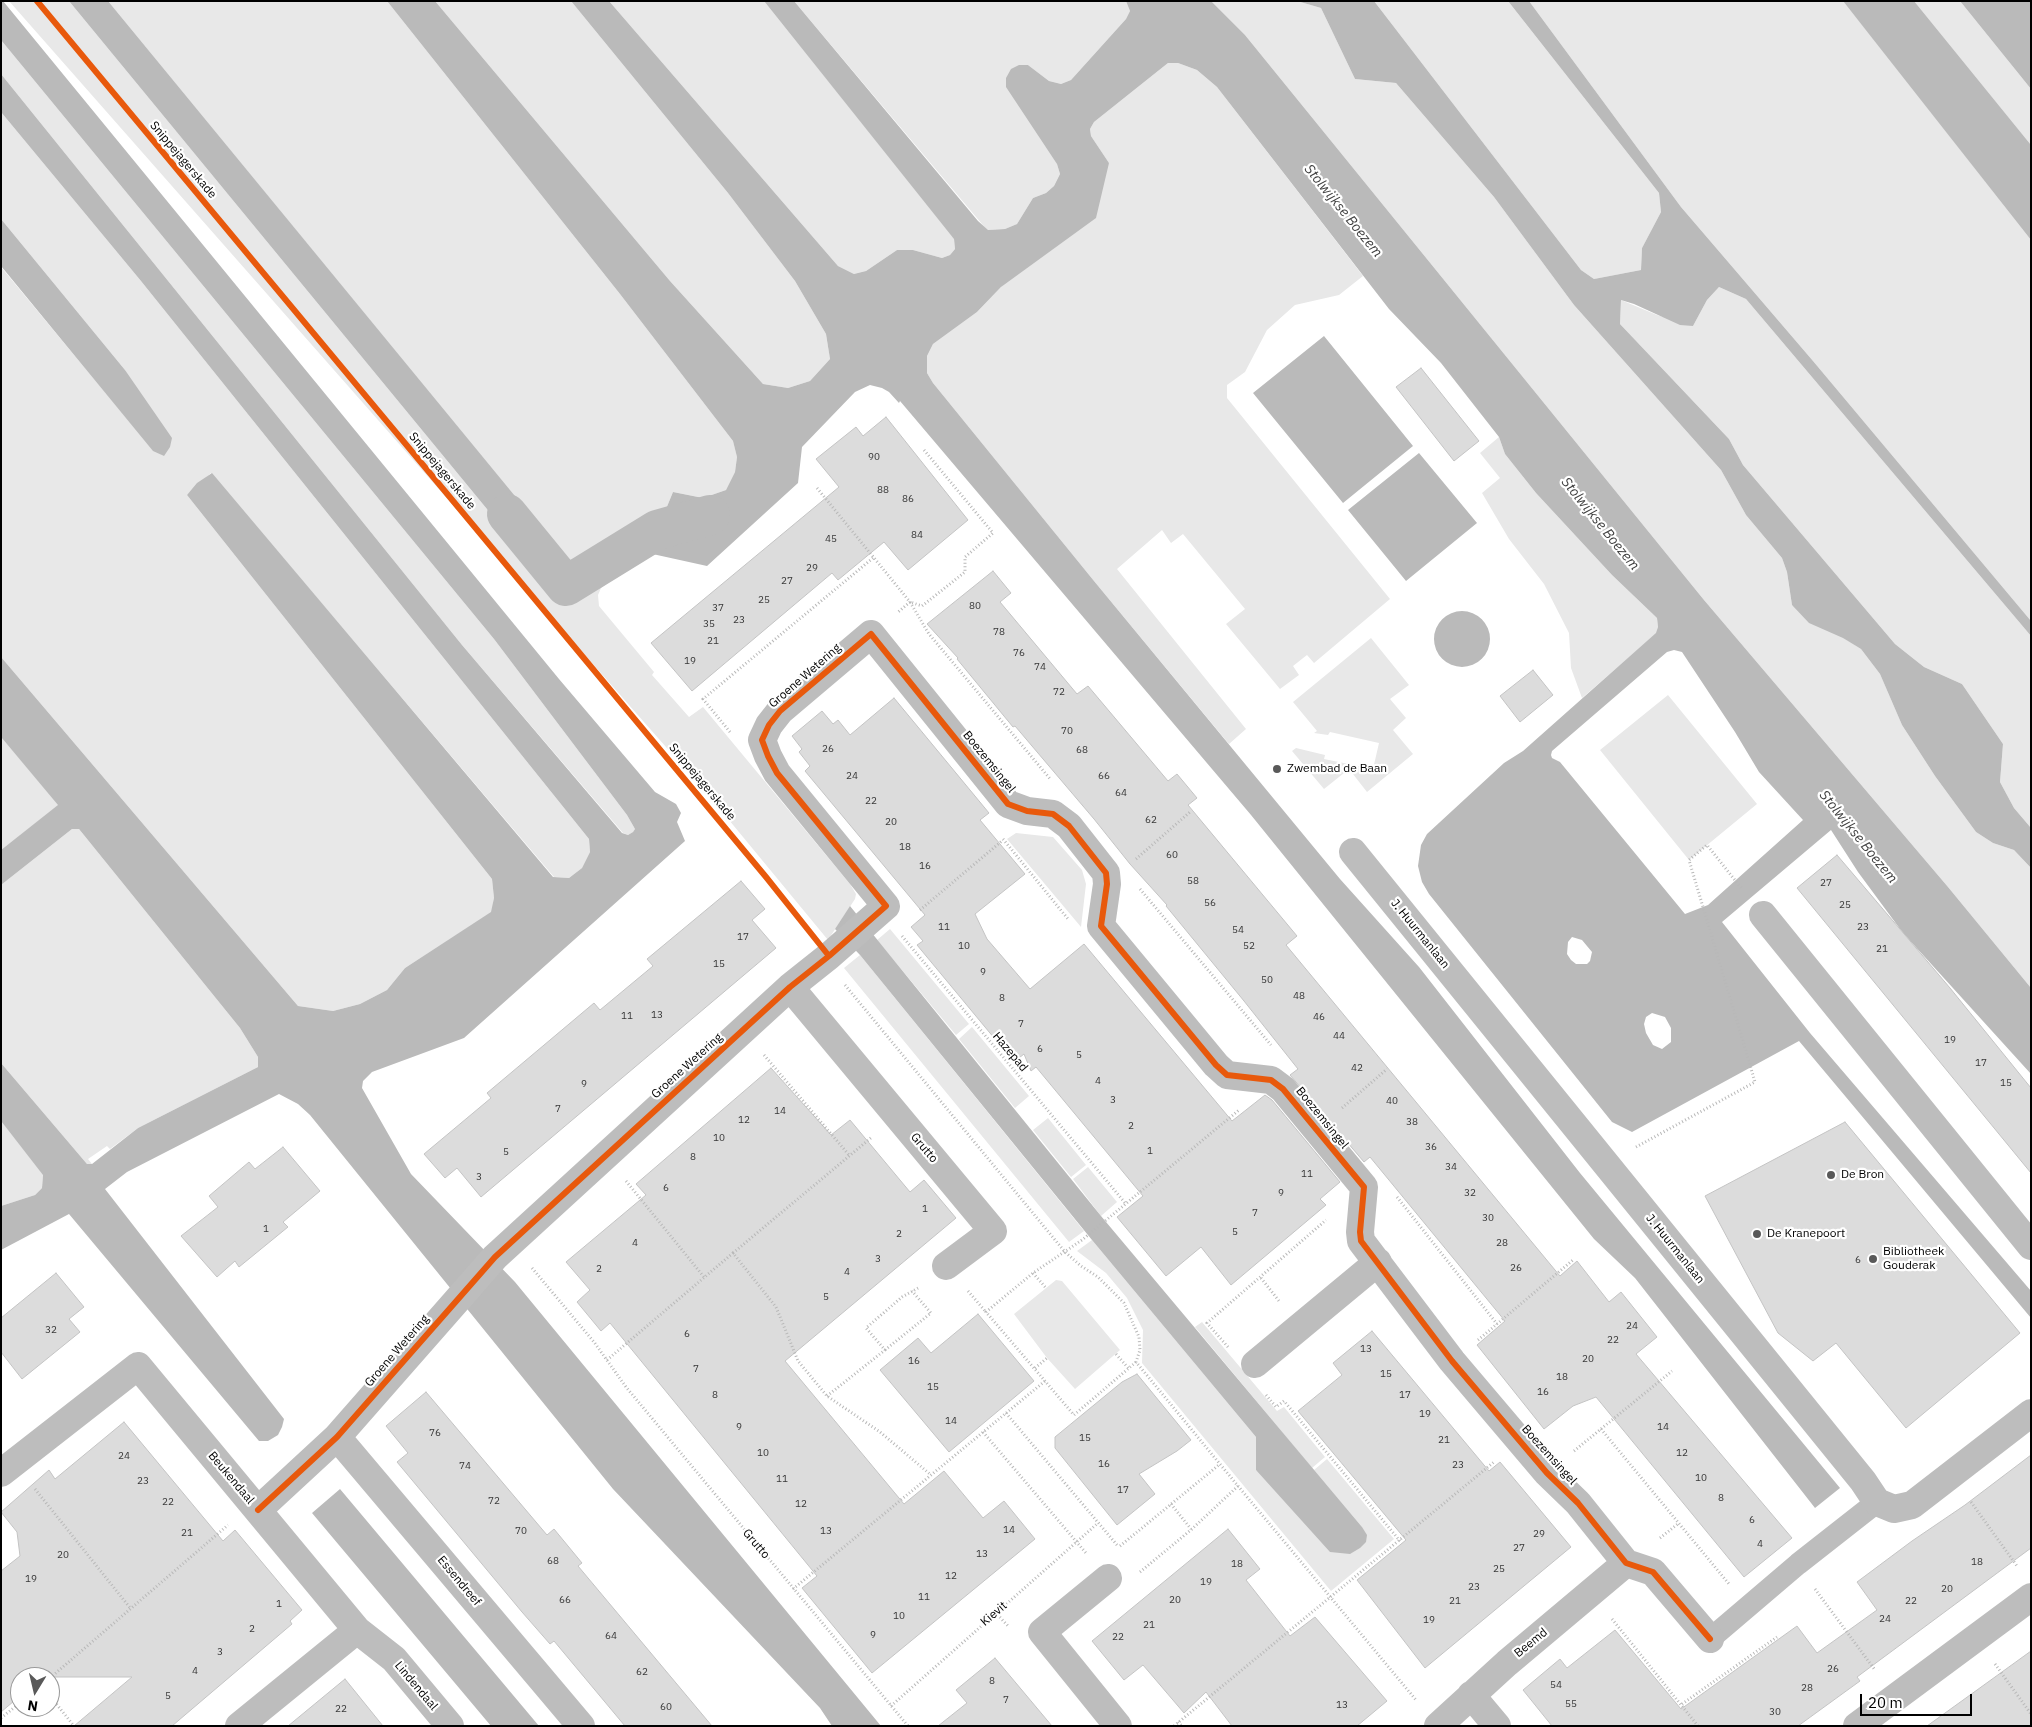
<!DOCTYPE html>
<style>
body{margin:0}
#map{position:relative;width:2032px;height:1727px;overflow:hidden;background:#fff;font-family:"IBM Plex Sans",sans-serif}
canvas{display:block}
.frame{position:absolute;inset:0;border:2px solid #000;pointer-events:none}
.north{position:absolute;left:10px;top:1667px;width:50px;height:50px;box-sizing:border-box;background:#fff;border:1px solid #999;border-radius:50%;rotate:189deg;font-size:14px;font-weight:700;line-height:20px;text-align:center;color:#000}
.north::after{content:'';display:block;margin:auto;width:18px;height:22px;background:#595959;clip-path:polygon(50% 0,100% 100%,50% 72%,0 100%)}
.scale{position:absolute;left:1860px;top:1694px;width:112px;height:22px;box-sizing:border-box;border:2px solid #000;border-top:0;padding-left:6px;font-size:15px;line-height:18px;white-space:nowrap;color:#000;-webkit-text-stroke:4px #fff;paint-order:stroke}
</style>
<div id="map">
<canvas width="2032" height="1727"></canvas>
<div class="frame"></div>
<div class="north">N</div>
<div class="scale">20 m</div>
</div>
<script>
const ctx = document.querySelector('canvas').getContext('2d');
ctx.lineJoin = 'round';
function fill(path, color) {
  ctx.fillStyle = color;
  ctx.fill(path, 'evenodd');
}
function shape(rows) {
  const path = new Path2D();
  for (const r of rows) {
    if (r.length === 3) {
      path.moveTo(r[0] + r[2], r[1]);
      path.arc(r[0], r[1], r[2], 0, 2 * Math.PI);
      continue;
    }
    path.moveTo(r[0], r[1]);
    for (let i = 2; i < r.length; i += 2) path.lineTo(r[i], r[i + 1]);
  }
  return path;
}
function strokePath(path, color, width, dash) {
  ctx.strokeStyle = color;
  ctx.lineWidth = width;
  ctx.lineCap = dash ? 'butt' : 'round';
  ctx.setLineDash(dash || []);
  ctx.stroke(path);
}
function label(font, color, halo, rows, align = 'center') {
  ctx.font = font + ' "IBM Plex Sans",sans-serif';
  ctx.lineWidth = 4.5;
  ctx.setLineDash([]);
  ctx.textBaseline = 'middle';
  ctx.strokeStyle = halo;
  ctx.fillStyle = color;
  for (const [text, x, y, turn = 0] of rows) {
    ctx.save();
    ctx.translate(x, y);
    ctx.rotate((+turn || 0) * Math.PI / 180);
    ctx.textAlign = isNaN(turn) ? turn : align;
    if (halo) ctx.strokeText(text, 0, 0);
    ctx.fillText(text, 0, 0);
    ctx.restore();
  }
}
fill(shape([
 [9,1,69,1,533,565,555,546,108,1,387,1,620,294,733,441,737,457,735,472,726,490,703,498,673,492,648,553,601,588,598,595,599,606,654,672,652,675,689,717,703,707,850,884,856,894,855,899,828,940,710,797],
 [435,1,571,1,728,193,795,281,826,334,830,359,810,381,788,388,763,384,670,281],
 [609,1,764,1,954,238,955,249,950,255,942,258,913,250,897,250,866,271,854,274,838,266],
 [794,1,1126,1,1130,11,1126,19,1071,80,1061,84,1049,81,1028,65,1060,174,1054,186,1046,193,1033,198,1017,224,1005,229,987,230],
 [1211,1,1297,1,1321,8,1355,79,1396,83,1494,197,1574,305,1721,470,1746,515,1782,558,1787,572,1792,605,1861,649,1880,674,1902,725,1935,776,1976,832,1993,843,2014,850,2031,868,2031,988,1948,887,1704,600,1245,35],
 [1374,1,1508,1,1659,193,1661,212,1642,248,1641,270,1594,279,1581,270],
 [1529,1,1843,1,1880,47,2031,240,2031,621,1813,361,1681,207],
 [1914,1,1960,1,2031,89,2031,145],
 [1,40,494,639,627,815,635,829,633,832,628,835,623,833,462,645,1,74],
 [1168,63,1178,63,1197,70,1217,87,1363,276,1339,295,1295,305,1267,330,1245,372,1227,385,1227,398,1390,599,1314,663,1307,655,1293,666,1299,675,1280,689,1226,624,1245,609,1183,534,1171,543,1162,530,1117,569,1246,729,1229,744,1094,581,933,383,927,373,927,356,933,344,977,312,1001,287,1109,163,1091,136,1090,129,1094,122],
 [1,112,141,281,589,839,590,852,582,868,569,878,554,877,211,473,187,495,492,879,494,898,492,912,405,968,387,990,360,1004,333,1011,298,1006,1,657,1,267,153,450,164,456,125,370,1,219],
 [1719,287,1746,299,2031,636,2031,828,2014,808,2000,782,2003,744,1962,684,1924,667,1895,644,1743,465,1729,439,1620,324,1621,300,1657,315,1693,326,1707,300],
 [1499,437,1505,454,1536,493,1612,575,1657,618,1658,627,1657,633,1582,698,1571,668,1569,633,1544,584,1509,539,1482,493,1500,478,1480,453],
 [1371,638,1409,685,1390,699,1406,718,1393,730,1413,754,1367,792,1349,769,1324,789,1292,751,1296,748,1325,755,1324,759,1373,769,1379,743,1330,732,1328,735,1314,733,1317,731,1293,702],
 [1668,695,1757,804,1689,860,1600,750],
 [1,737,59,805,1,850],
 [72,829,79,829,240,1028,258,1057,258,1067,138,1128,110,1149,107,1146,88,1159,92,1164,87,1164,1,1063,1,885],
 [1016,833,1053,837,1082,870,1086,884,1081,927,1007,839],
 [890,929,969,1024,956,1035,877,940],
 [860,955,1084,1231,1069,1242,844,968],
 [972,1027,1029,1096,1015,1108,959,1039],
 [1048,1118,1086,1165,1071,1177,1033,1130],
 [1,1121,43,1174,42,1188,35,1195,1,1206],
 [1088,1167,1117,1202,1101,1216,1073,1179],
 [1092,1240,1256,1437,1256,1470,1362,1527,1314,1470,1327,1459,1394,1539,1331,1591,1142,1363,1143,1330,1127,1298,1106,1273,1077,1251],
 [1056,1280,1062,1281,1120,1350,1075,1389,1047,1358,1014,1314],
 [1202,1322,1277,1411,1284,1407,1325,1457,1312,1468,1195,1327]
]), '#e8e8e8');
fill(shape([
 [1,1,3,1,559,679,655,792,676,804,681,813,677,822,685,841,464,1038,372,1072,363,1081,362,1088,411,1174,515,1282,881,1726,832,1726,820,1708,613,1489,310,1115,298,1104,279,1094,127,1172,105,1189,284,1419,282,1427,278,1435,268,1441,259,1441,69,1214,1,1250,1,1206,35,1195,42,1188,43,1175,1,1121,1,1063,87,1164,92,1164,138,1128,258,1067,258,1057,240,1028,79,829,72,829,1,885,1,850,58,805,1,737,1,657,298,1006,333,1011,360,1004,387,990,405,968,491,912,494,898,492,879,187,495,197,483,212,473,553,877,569,878,582,868,590,852,589,839,141,281,1,112,1,74,462,645,622,833,628,835,633,832,635,829,627,815,494,639,1,40],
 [69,1,108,1,556,546,533,565],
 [387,1,435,1,670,281,763,384,788,388,810,381,830,359,826,334,795,281,728,193,571,1,609,1,838,266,854,274,866,271,897,250,913,250,942,258,950,255,955,249,954,239,764,1,794,1,978,221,988,230,1005,229,1017,224,1033,198,1046,193,1054,186,1060,174,1057,164,1006,87,1006,78,1011,69,1019,65,1028,65,1049,81,1061,84,1071,80,1126,19,1130,11,1126,1,1211,1,1245,35,1704,600,1948,887,2031,988,2031,1074,1903,933,1858,872,1831,830,1722,922,1810,1033,2031,1291,2031,1318,1799,1041,1632,1132,1612,1122,1429,894,1422,882,1418,866,1421,845,1427,834,1504,763,1523,751,1656,633,1658,627,1657,618,1612,575,1536,493,1505,454,1499,437,1441,363,1389,309,1217,87,1197,70,1178,63,1168,63,1094,122,1090,129,1091,136,1109,163,1096,218,1001,287,977,312,933,344,927,356,927,373,933,383,1094,581,1340,879,1419,967,1580,1173,1840,1488,1815,1508,1635,1278,1594,1239,1251,815,900,401,899,403,889,392,882,388,870,385,855,392,802,447,798,483,707,566,648,553,673,492,703,498,726,490,735,472,737,457,733,441,620,294],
 [1674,650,1682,652,1735,732,1759,772,1803,820,1708,905,1685,914,1560,762,1552,758,1551,755,1552,751,1667,652],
 [1572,937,1582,940,1592,952,1590,961,1587,964,1576,964,1571,960,1567,954,1568,942],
 [1652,1013,1665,1017,1671,1028,1671,1042,1662,1049,1653,1045,1646,1033,1644,1024,1646,1017],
 [1297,1,1374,1,1581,270,1594,279,1641,270,1642,248,1661,212,1659,193,1508,1,1529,1,1681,207,1813,361,2031,621,2031,636,1746,299,1719,287,1707,300,1693,326,1680,325,1634,304,1621,300,1620,324,1729,439,1743,465,1895,644,1924,667,1962,684,2003,744,2000,782,2014,808,2031,828,2031,868,2014,850,1993,843,1976,832,1935,776,1902,725,1880,674,1861,649,1843,638,1809,623,1792,605,1787,572,1782,558,1746,515,1721,470,1574,305,1494,197,1396,83,1355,79,1321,8],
 [1843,1,1914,1,2031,145,2031,240],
 [1960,1,2031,1,2031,89],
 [1,219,125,370,172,438,170,447,164,456,153,451,1,266],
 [1324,336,1413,446,1343,503,1253,393],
 [1419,453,1477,523,1406,581,1348,510],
 [1462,639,28],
 [850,906,1101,1216,1362,1527,1367,1535,1366,1542,1360,1548,1350,1554,1330,1552,1256,1470,1256,1437,1092,1240,860,955,835,929],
 [340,1489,539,1726,491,1726,312,1513]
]), '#bababa');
strokePath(shape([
 [507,514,566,586,657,530,710,515]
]), '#bababa', 40);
const building = shape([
 [1421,368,1479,441,1454,461,1396,387,1421,368],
 [886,417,968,520,908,570,884,542,838,580,832,573,692,691,651,643,839,487,816,459,856,427,863,436,886,417],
 [993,571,1011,593,1000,602,1077,694,1088,686,1168,781,1177,774,1197,798,1188,805,1297,936,1286,945,1560,1276,1577,1261,1609,1302,1621,1292,1657,1337,1636,1354,1792,1538,1744,1577,1596,1397,1573,1406,1544,1429,1477,1345,1505,1321,1370,1157,1364,1162,1290,1075,1298,1069,1244,1001,1166,906,1167,905,1130,864,1094,819,1015,726,1013,727,957,659,958,658,927,624,993,571],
 [1533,670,1553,695,1520,722,1500,696,1533,670],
 [894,698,989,813,980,820,1025,874,975,914,987,939,1030,989,1084,944,1232,1121,1265,1095,1272,1100,1340,1182,1320,1199,1326,1205,1231,1285,1201,1247,1166,1276,1117,1217,1143,1196,1036,1067,1031,1071,1024,1054,1014,1062,917,945,923,941,911,927,925,915,805,771,810,766,799,752,802,749,792,736,822,711,833,724,838,720,850,735,894,698],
 [1837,855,1950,988,2031,1088,2031,1173,1797,888,1837,855],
 [741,881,765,909,752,920,776,948,481,1197,457,1168,445,1178,424,1154,491,1098,487,1093,594,1003,600,1010,653,966,647,959,741,881],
 [771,1068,831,1135,850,1120,910,1192,924,1180,956,1218,785,1361,904,1504,944,1471,983,1518,1004,1501,1035,1539,872,1673,802,1588,817,1576,610,1323,601,1331,577,1302,590,1290,566,1262,646,1195,636,1184,771,1068],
 [1845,1122,2020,1333,1906,1428,1836,1343,1813,1361,1778,1333,1705,1196,1845,1122],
 [283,1147,320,1191,283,1222,288,1227,239,1267,235,1261,217,1277,181,1236,218,1207,209,1196,249,1162,255,1169,283,1147],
 [56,1273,84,1307,69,1319,80,1332,22,1379,1,1352,1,1318,56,1273],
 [978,1314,1034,1381,949,1452,880,1370,918,1338,931,1353,978,1314],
 [1372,1331,1489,1471,1500,1462,1571,1547,1425,1668,1357,1580,1406,1540,1298,1411,1342,1375,1333,1363,1372,1331],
 [1137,1374,1191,1440,1177,1451,1139,1474,1155,1494,1117,1525,1055,1448,1055,1437,1122,1382,1137,1374],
 [426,1392,547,1535,554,1529,582,1563,578,1566,712,1726,625,1726,554,1641,550,1644,522,1612,397,1462,408,1453,386,1426,426,1392],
 [124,1422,223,1541,235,1530,302,1610,290,1621,292,1624,172,1726,74,1726,132,1677,20,1677,20,1696,1,1712,1,1571,20,1556,17,1532,1,1512,49,1470,55,1479,124,1422],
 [2031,1455,2031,1548,1857,1677,1860,1681,1798,1726,1552,1726,1523,1690,1560,1659,1567,1668,1615,1630,1681,1709,1797,1626,1817,1653,1877,1610,1857,1582,1912,1541,1965,1505,2031,1455],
 [1228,1529,1260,1569,1246,1580,1290,1636,1315,1617,1387,1701,1357,1726,1232,1726,1206,1692,1184,1713,1143,1665,1124,1680,1092,1641,1228,1529],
 [2031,1651,2031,1726,1927,1726,1977,1690,2031,1651],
 [995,1658,1052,1726,938,1726,967,1703,956,1690,995,1658],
 [345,1679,383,1726,288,1726,345,1679]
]);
fill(building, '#dcdcdc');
strokePath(building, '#c4c4c4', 1);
strokePath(shape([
 [924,450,993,533,965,557,965,572,922,606,910,602,929,634,1051,780],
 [817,488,910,602,897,613],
 [730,732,703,699,873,558],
 [1003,839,1068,919],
 [1136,859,1190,812],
 [1140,889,1271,1045],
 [920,910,1003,840],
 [902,936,1126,1204],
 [845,985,1065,1252,1081,1266,1098,1277,1124,1303,1139,1337,1140,1350,1136,1362,1238,1486,1416,1700],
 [764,1055,849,1155],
 [1342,1108,1387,1069],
 [1636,1147,1755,1082,1689,860,1707,845,1742,889],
 [626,1181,704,1277],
 [1397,1197,1497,1324],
 [733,1253,872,1137],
 [532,1268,594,1342,626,1387,908,1726],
 [1033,1273,1046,1288],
 [1261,1278,1279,1301],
 [968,1291,986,1312],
 [1478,1340,1573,1260],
 [1228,1347,1207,1323,1326,1220],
 [885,1350,931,1313,912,1291],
 [1116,1354,1129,1369],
 [607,1360,733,1253,776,1307,798,1361,827,1396,880,1432,931,1475],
 [1136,1362,1074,1415,986,1312,1033,1273,1082,1240,1239,1110],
 [1035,1368,1047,1358],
 [1266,1395,1276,1407,1284,1401,1400,1541],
 [827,1396,885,1350,866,1328,902,1297,920,1287],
 [1006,1413,1117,1545],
 [1601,1429,1729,1584],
 [983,1432,1086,1553],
 [1574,1451,1672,1371],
 [35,1489,131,1609],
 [1971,1502,2017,1566],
 [1171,1504,1191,1529],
 [1660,1538,1679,1523],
 [1120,1546,1220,1464],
 [1140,1572,1192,1529,1238,1486],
 [793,1589,1045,1381],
 [1815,1589,1875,1670],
 [995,1612,1009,1627],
 [1612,1619,1698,1726],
 [1995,1664,2031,1714],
 [50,1678,228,1525],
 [50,1696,74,1726],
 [1682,1704,1777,1637],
 [891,1706,1098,1523],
 [1,1718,20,1703],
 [1178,1722,1182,1726],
 [1174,1726,1494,1462]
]), '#b8b8b8', 3, [1, 2.5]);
strokePath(shape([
 [1710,1639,1798,1564,1877,1502]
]), '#bdbdbd', 22);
strokePath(shape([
 [1353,852,1863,1481,1877,1502,1894,1509,1912,1505,2031,1413],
 [1763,915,2031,1246],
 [790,987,993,1231,946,1266],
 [1255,1364,1378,1262],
 [337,1437,581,1726],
 [1,1473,138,1366,357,1630,239,1726],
 [258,1510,337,1437,495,1257,790,987,829,956,886,906,777,773,768,756,762,740,769,725,780,711,871,634,1008,804,1027,811,1053,814,1069,826,1106,873,1107,884,1101,926,1216,1065,1227,1075,1271,1080,1283,1089,1364,1187,1360,1232,1361,1241,1452,1361,1547,1473,1578,1503,1626,1563,1653,1572,1710,1639],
 [1108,1578,1042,1632,1118,1726],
 [357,1630,394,1659,450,1726],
 [1471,1695,1497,1726],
 [1438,1726,1507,1663,1626,1563],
 [1857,1726,2031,1597]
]), '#bdbdbd', 28);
strokePath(shape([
 [37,1,766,877,829,956],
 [258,1510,337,1437,495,1257,790,987,829,956,886,906,777,773,768,756,762,740,769,725,780,711,871,634,1008,804,1027,811,1053,814,1069,826,1106,873,1107,884,1101,926,1216,1065,1227,1075,1271,1080,1283,1089,1364,1187,1360,1232,1361,1241,1452,1361,1547,1473,1578,1503,1626,1563,1653,1572,1710,1639]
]), '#e8590c', 6);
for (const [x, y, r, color] of [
 [1277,769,5,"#595959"],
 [1831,1175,5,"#595959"],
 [1757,1234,5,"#595959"],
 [1873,1259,5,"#595959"]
]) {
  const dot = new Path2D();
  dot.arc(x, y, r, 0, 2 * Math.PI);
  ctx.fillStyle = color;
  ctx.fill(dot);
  strokePath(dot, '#fff', 2);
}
label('10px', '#373737', null, [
 ["90",874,457],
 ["88",883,490],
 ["86",908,499],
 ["84",917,535],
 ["45",831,539],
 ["29",812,568],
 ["27",787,581],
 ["25",764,600],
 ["80",975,606],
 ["37",718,608],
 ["23",739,620],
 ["35",709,624],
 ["78",999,632],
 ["21",713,641],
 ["76",1019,653],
 ["19",690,661],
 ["74",1040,667],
 ["72",1059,692],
 ["70",1067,731],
 ["26",828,749],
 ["68",1082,750],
 ["24",852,776],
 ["66",1104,776],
 ["64",1121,793],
 ["22",871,801],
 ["62",1151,820],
 ["20",891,822],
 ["18",905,847],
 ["60",1172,855],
 ["16",925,866],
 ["58",1193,881],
 ["27",1826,883],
 ["56",1210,903],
 ["25",1845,905],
 ["11",944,927],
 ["23",1863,927],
 ["54",1238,930],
 ["17",743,937],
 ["10",964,946],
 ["52",1249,946],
 ["21",1882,949],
 ["15",719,964],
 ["9",983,972],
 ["50",1267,980],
 ["48",1299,996],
 ["8",1002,998],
 ["13",657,1015],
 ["11",627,1016],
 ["46",1319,1017],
 ["7",1021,1024],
 ["44",1339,1036],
 ["19",1950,1040],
 ["6",1040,1049],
 ["5",1079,1055],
 ["17",1981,1063],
 ["42",1357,1068],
 ["4",1098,1081],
 ["15",2006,1083],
 ["9",584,1084],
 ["3",1113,1100],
 ["40",1392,1101],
 ["7",558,1109],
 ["14",780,1111],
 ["12",744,1120],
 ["38",1412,1122],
 ["2",1131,1126],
 ["10",719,1138],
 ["36",1431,1147],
 ["1",1150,1151],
 ["5",506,1152],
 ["8",693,1157],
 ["34",1451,1167],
 ["11",1307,1174],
 ["3",479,1177],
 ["6",666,1188],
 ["9",1281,1193],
 ["32",1470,1193],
 ["1",925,1209],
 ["7",1255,1213],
 ["30",1488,1218],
 ["1",266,1229],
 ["5",1235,1232],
 ["2",899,1234],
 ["4",635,1243],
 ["28",1502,1243],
 ["3",878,1259],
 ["6",1858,1260],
 ["26",1516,1268],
 ["2",599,1269],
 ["4",847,1272],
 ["5",826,1297],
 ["24",1632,1326],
 ["32",51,1330],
 ["6",687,1334],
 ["22",1613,1340],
 ["13",1366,1349],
 ["20",1588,1359],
 ["16",914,1361],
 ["7",696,1369],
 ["15",1386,1374],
 ["18",1562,1377],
 ["15",933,1387],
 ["16",1543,1392],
 ["8",715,1395],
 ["17",1405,1395],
 ["19",1425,1414],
 ["14",951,1421],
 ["9",739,1427],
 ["14",1663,1427],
 ["76",435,1433],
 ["15",1085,1438],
 ["21",1444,1440],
 ["10",763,1453],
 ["12",1682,1453],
 ["24",124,1456],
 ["16",1104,1464],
 ["23",1458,1465],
 ["74",465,1466],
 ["10",1701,1478],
 ["11",782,1479],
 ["23",143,1481],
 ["17",1123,1490],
 ["8",1721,1498],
 ["72",494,1501],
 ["22",168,1502],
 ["12",801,1504],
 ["6",1752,1520],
 ["14",1009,1530],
 ["70",521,1531],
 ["13",826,1531],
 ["21",187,1533],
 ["29",1539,1534],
 ["4",1760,1544],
 ["27",1519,1548],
 ["13",982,1554],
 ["20",63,1555],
 ["68",553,1561],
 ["18",1977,1562],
 ["18",1237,1564],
 ["25",1499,1569],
 ["12",951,1576],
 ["19",31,1579],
 ["19",1206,1582],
 ["23",1474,1587],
 ["20",1947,1589],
 ["11",924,1597],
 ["66",565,1600],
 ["20",1175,1600],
 ["21",1455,1601],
 ["22",1911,1601],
 ["1",279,1604],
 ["10",899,1616],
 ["24",1885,1619],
 ["19",1429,1620],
 ["21",1149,1625],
 ["2",252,1629],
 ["9",873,1635],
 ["64",611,1636],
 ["22",1118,1637],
 ["3",220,1652],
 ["26",1833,1669],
 ["4",195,1671],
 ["62",642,1672],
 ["8",992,1681],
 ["54",1556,1685],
 ["28",1807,1688],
 ["5",168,1696],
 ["7",1006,1700],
 ["55",1571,1704],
 ["13",1342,1705],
 ["60",666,1707],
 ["22",341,1709],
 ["30",1775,1712]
]);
label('12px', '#000', '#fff', [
 ["Snippejagerskade",183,160,50],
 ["Snippejagerskade",442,471,50],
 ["Groene Wetering",805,676,-41],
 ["Boezemsingel",989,762,51],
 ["Snippejagerskade",702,782,50],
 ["J. Huurmanlaan",1420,934,51],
 ["Hazepad",1010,1052,50],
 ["Groene Wetering",687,1066,-42],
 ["Boezemsingel",1322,1118,51],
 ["Grutto",924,1148,50],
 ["J. Huurmanlaan",1675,1249,51],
 ["Groene Wetering",397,1351,-49],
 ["Boezemsingel",1549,1455,48],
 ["Beukendaal",231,1478,50],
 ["Grutto",756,1544,50],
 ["Essendreef",459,1581,50],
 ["Kievit",994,1614,-41],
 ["Beemd",1531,1643,-39],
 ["Lindendaal",416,1686,50]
]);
label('12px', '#000', '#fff', [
 ["Zwembad de Baan",1287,769],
 ["De Bron",1841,1175],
 ["De Kranepoort",1767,1234],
 ["Bibliotheek",1883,1252],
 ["Gouderak",1883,1266]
], 'left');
label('italic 14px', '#3e3e3e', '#fff', [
 ["Stolwijkse Boezem",1343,211,51],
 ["Stolwijkse Boezem",1600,524,51],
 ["Stolwijkse Boezem",1858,837,51]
]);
</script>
